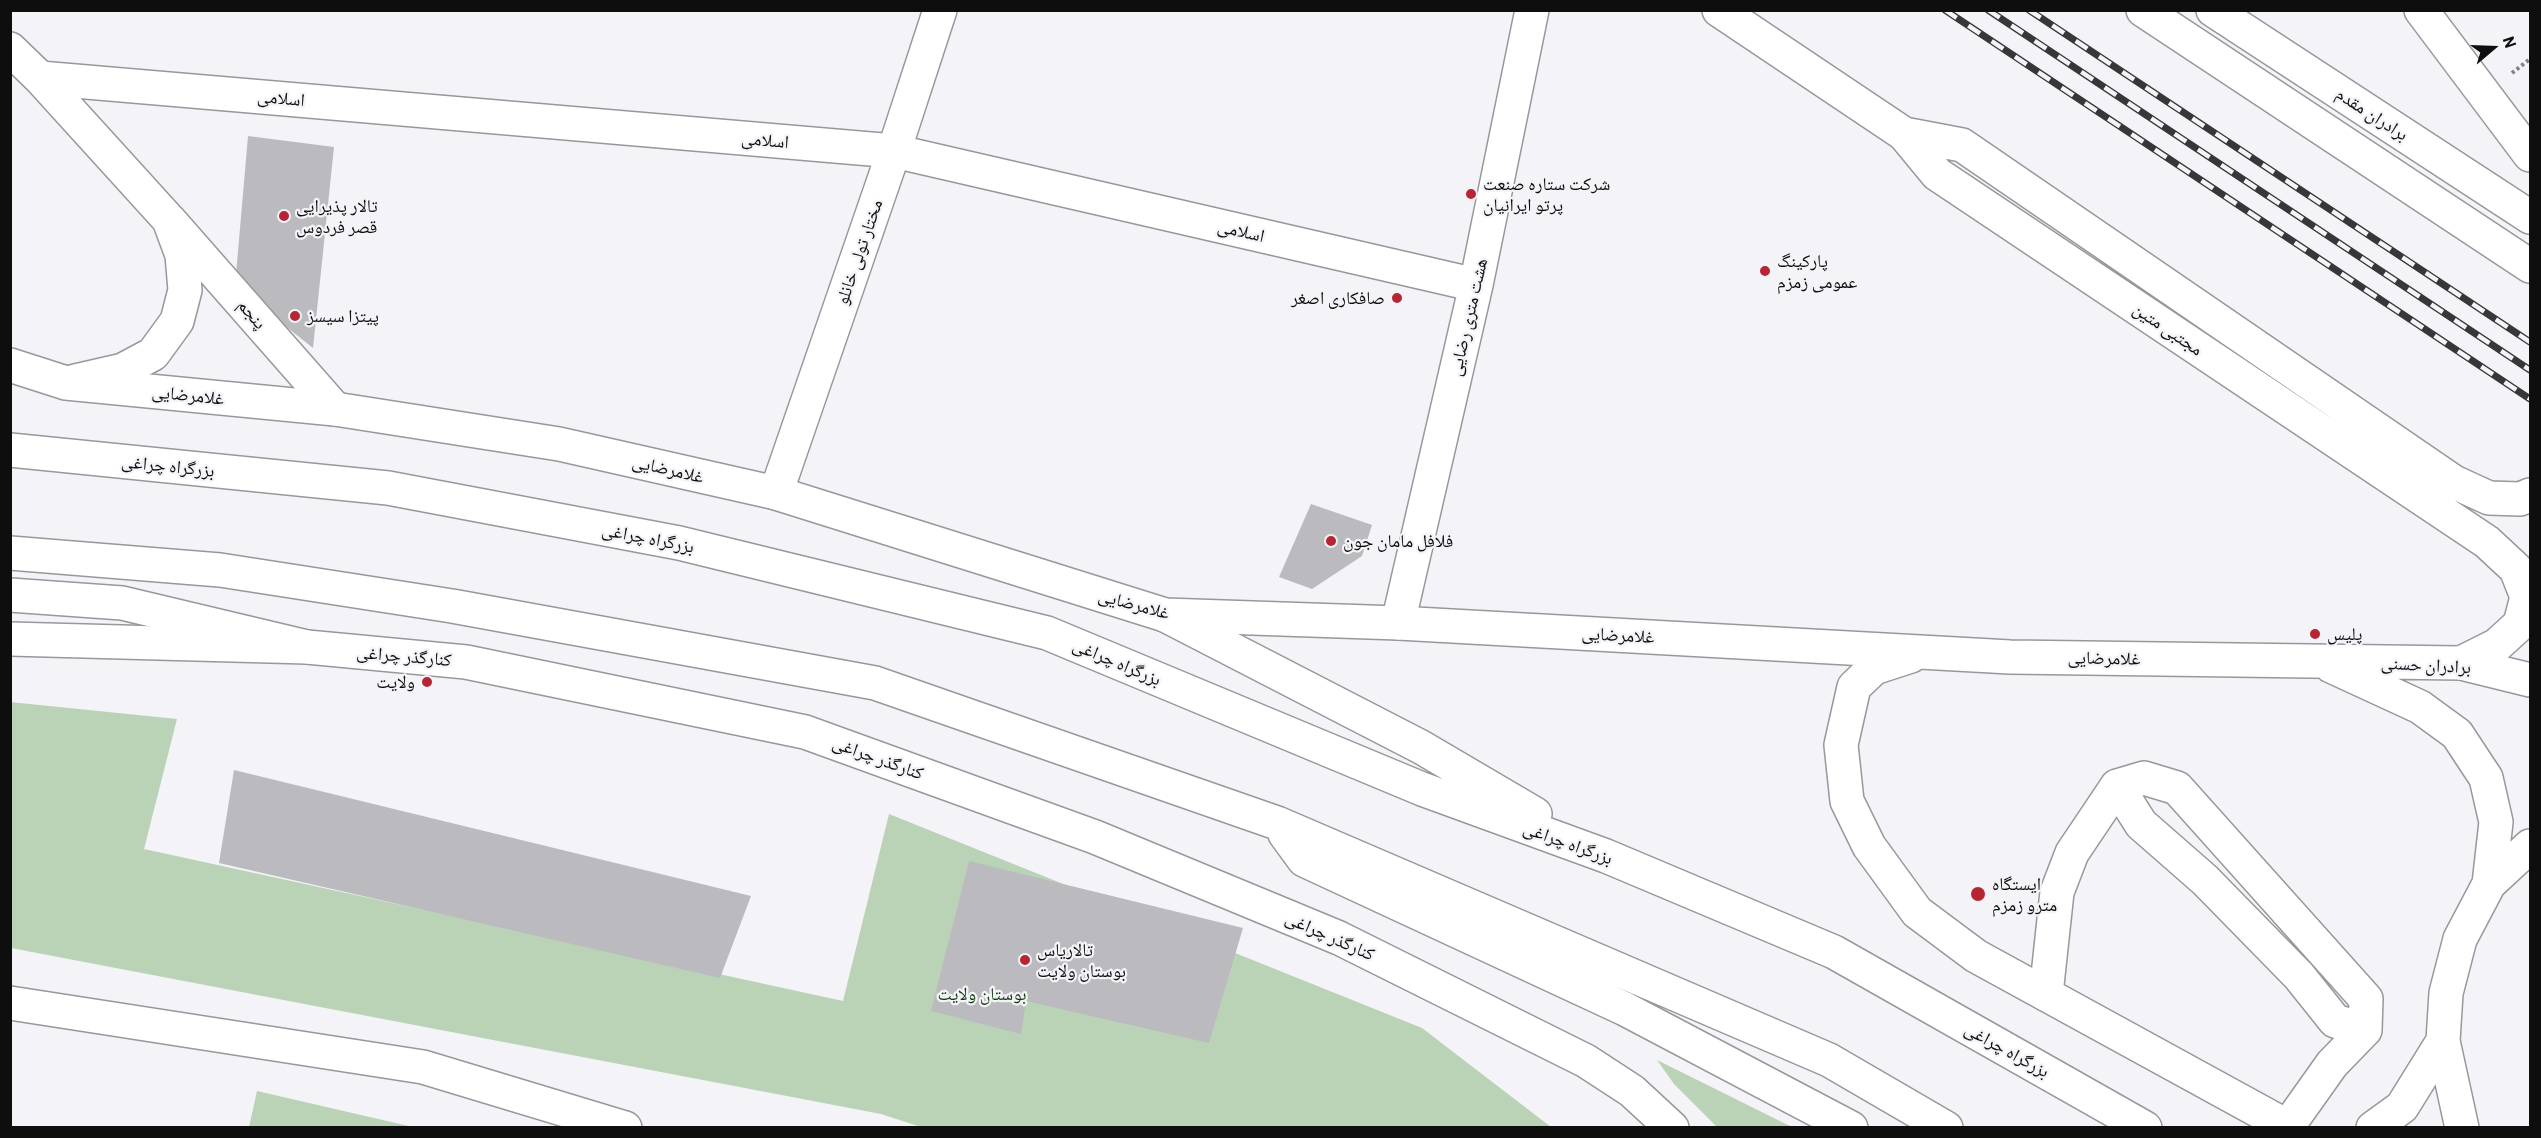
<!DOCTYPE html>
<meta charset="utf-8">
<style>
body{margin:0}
#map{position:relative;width:2541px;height:1138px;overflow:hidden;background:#f4f3f8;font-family:Barlow,sans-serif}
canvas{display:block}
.frame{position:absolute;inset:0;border:12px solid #0e0e0f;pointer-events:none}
.north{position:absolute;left:2463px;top:18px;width:60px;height:60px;-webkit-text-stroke:4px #f4f3f8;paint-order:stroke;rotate:71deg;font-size:16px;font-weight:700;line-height:24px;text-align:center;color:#0e0e0f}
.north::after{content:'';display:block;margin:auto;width:21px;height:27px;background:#0e0e0f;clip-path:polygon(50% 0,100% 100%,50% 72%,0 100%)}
</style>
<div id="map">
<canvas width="2541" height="1138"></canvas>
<div class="frame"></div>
<div class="north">N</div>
</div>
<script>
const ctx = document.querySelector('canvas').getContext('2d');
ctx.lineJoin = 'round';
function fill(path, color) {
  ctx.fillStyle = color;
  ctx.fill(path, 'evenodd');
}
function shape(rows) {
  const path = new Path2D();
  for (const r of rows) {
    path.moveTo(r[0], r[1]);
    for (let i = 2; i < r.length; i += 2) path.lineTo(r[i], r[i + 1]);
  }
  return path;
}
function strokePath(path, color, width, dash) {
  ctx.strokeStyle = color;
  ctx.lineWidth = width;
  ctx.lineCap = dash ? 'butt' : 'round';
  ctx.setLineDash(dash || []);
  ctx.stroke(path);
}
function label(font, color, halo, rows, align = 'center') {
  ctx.font = font + ' Barlow,"Noto Naskh Arabic",sans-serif';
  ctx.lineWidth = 4.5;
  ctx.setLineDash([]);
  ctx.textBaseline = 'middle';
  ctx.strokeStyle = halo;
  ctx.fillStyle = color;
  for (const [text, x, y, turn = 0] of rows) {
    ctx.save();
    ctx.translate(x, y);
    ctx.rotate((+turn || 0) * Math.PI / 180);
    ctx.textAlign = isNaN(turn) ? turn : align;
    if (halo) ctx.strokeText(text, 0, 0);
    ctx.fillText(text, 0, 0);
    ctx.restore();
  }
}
fill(shape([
 [10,702,177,719,144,849,843,1001,889,814,1422,1028,1551,1127,921,1127,881,1114,11,948],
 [1657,1060,1792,1127,1717,1127,1674,1084],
 [257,1091,413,1127,249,1127]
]), '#bad3b6');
fill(shape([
 [248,136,334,147,313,348,235,286],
 [1311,504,1372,525,1362,556,1312,589,1279,577],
 [234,770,751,896,720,978,219,863],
 [969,861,1243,928,1209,1043,1026,1001,1021,1034,931,1011]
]), '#bababf');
const minor = shape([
 [1719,10,1904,134,1937,174,2487,542,2516,569,2527,597,2520,624,2497,645,2461,663],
 [2143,10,2530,266],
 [2213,10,2530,217],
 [2421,10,2530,155],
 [10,49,40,78,169,220],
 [40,78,894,151,1476,285],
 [1904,134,1962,145,2454,482,2489,498,2520,499,2530,495],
 [75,381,123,370,153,354,177,321,185,290,182,255,169,220,335,409],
 [776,493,894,151,940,10],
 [1398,623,1476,285,1532,10],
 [2117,786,2141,824,2205,880,2299,976,2335,1021,2365,1030],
 [2046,994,2057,892,2072,853,2117,786,2144,778,2177,788,2366,999,2365,1030,2332,1064,2288,1126],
 [10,1003,423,1067,625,1128]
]);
const major = shape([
 [10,365,66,383,335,409,559,444,776,493,1165,615,1398,623,2010,657,2461,663,2530,680],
 [10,639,307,647,466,662,805,732,1095,837,1339,938,1586,1061,1632,1091,1672,1128],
 [1911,656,1874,668,1854,687,1841,745,1847,801,1869,846,1917,912,1976,956,2290,1128],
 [2331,666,2420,707,2457,734,2486,778,2496,822,2489,884],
 [2373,1128,2402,1107,2443,1041],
 [2462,1128,2443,1041,2446,993,2460,939,2489,884,2530,846]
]);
const highway = shape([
 [10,450,388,488,679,543,1047,633,1422,789,1606,856,1834,952,2145,1128],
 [10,553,220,570,452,606,875,683,1277,823,1829,1060,1946,1128],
 [10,595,122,603,307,647],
 [1165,615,1421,747,1535,814],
 [1285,834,1304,860,1625,1009,1851,1128]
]);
strokePath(minor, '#98979c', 36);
strokePath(major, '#98979c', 36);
strokePath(highway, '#98979c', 36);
strokePath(shape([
 [2512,73,2530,59]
]), '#828285', 4, [3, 3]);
strokePath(minor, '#fff', 33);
strokePath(major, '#fff', 33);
strokePath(highway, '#fff', 33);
const rail = shape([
 [1945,10,2530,399],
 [1988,10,2530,370],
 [2029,10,2530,342]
]);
strokePath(rail, '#373638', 7);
strokePath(rail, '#f4f3f8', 4.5, [14]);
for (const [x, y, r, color] of [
 [1471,194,6,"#b62533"],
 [284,216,6,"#b62533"],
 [1765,271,6,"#b62533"],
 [1397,298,6,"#b62533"],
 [295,316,6,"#b62533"],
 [1331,541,6,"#b62533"],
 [2315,634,6,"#b62533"],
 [427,682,6,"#b62533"],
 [1978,894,8,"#b62533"],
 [1025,960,6,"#b62533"]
]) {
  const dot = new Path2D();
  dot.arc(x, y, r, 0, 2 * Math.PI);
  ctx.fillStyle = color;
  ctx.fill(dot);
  strokePath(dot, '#f4f3f8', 2);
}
label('18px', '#0e0e0f', '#f4f3f8', [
 ["اسلامی",281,98,5],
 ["برادران مقدم",2372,114,33],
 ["اسلامی",765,140,5],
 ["اسلامی",1241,231,13],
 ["مختار تولی خانلو",859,252,-71],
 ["پنجم",252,314,49],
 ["هشت متری رضایی",1468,317,-77],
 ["مجتبی متین",2168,329,34],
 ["غلامرضایی",188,395,6],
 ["بزرگراه چراغی",168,466,6],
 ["غلامرضایی",668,469,13],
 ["بزرگراه چراغی",648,538,11],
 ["غلامرضایی",1134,604,15],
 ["غلامرضایی",1618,635,3],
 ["کنارگذر چراغی",404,656,5],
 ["غلامرضایی",2104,658,1],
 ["بزرگراه چراغی",1117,662,23],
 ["برادران حسنی",2426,665,3],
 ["کنارگذر چراغی",878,758,20],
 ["بزرگراه چراغی",1568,843,20],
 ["کنارگذر چراغی",1330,936,24],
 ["بزرگراه چراغی",2007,1050,29]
]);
label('18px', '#0e0e0f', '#f4f3f8', [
 ["شرکت ستاره صنعت",1483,184],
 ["پرتو ایرانیان",1483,205],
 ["تالار پذیرایی",296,206],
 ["قصر فردوس",296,227],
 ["پارکینگ",1777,261],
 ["عمومی زمزم",1777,282],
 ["صافکاری اصغر",1385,298,"right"],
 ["پیتزا سیسز",307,316],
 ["فلافل مامان جون",1343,541],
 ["پلیس",2327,634],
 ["ولایت",415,682,"right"],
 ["ایستگاه",1992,884],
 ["مترو زمزم",1992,905],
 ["تالاریاس",1037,950],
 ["بوستان ولایت",1037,971]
], 'left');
label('18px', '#103d0b', '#f4f3f8', [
 ["بوستان ولایت",982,994]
]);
</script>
